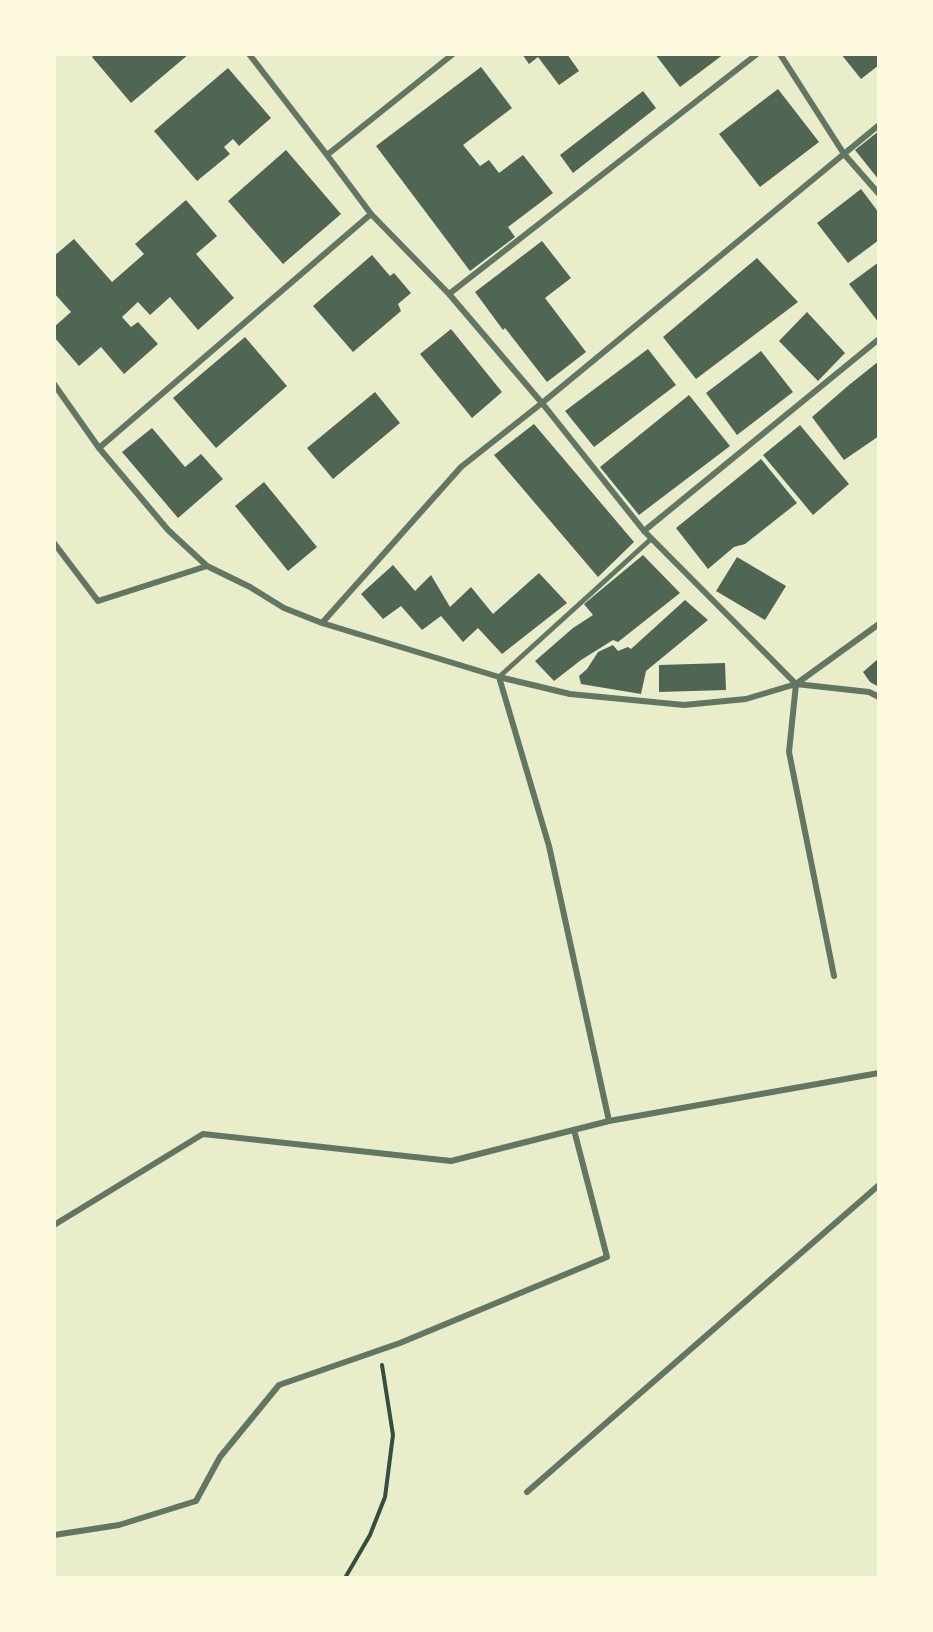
<!DOCTYPE html>
<style>
body{margin:0}
#map{position:relative;width:933px;height:1632px;overflow:hidden;background:#e9edc9;font-family:"Roboto Condensed",sans-serif}
canvas{display:block}
.frame{position:absolute;inset:0;border:56px solid #fefae0;pointer-events:none}
</style>
<div id="map">
<canvas width="933" height="1632"></canvas>
<div class="frame"></div>
</div>
<script>
const ctx = document.querySelector('canvas').getContext('2d');
ctx.lineJoin = 'round';
function fill(path, color) {
  ctx.fillStyle = color;
  ctx.fill(path, 'evenodd');
}
function shape(rows) {
  const path = new Path2D();
  for (const r of rows) {
    path.moveTo(r[0], r[1]);
    for (let i = 2; i < r.length; i += 2) path.lineTo(r[i], r[i + 1]);
  }
  return path;
}
function strokePath(path, color, width, dash) {
  ctx.strokeStyle = color;
  ctx.lineWidth = width;
  ctx.lineCap = dash ? 'butt' : 'round';
  ctx.setLineDash(dash || []);
  ctx.stroke(path);
}
fill(shape([
 [95,54,189,54,131,103,92,57],
 [522,54,567,54,579,71,559,85,538,57,529,64],
 [655,54,724,54,680,87],
 [841,54,879,54,879,65,861,79],
 [481,67,512,108,463,145,480,166,489,160,499,173,523,155,553,193,508,227,515,237,470,271,376,146],
 [228,68,271,118,239,146,233,139,224,147,230,154,197,181,154,131],
 [778,89,819,142,760,187,719,134],
 [643,91,656,108,573,173,560,155],
 [879,131,879,180,855,150],
 [286,150,341,214,283,264,228,201],
 [861,189,879,213,879,240,848,263,817,223],
 [186,200,217,236,196,254,234,298,198,330,170,297,150,315,138,302,122,317,131,327,138,322,158,344,124,374,101,347,79,366,54,337,54,327,71,312,54,293,54,256,74,239,112,282,144,254,135,244],
 [542,241,571,278,545,298,586,352,547,382,505,328,503,330,475,292],
 [372,255,390,276,394,273,411,293,398,304,401,311,353,352,313,306],
 [757,258,798,302,696,379,663,337],
 [879,262,879,323,849,284],
 [807,312,845,353,818,381,779,341],
 [451,329,502,392,472,418,420,354],
 [245,337,287,386,216,448,173,398],
 [648,349,676,385,594,447,565,411],
 [761,351,793,392,737,435,706,393],
 [879,361,879,436,844,460,812,417,849,385],
 [375,392,400,423,333,479,307,448],
 [689,395,730,446,639,515,600,467],
 [534,424,634,542,598,577,494,455],
 [800,425,849,484,813,515,763,455],
 [152,428,185,467,201,454,223,479,178,518,122,452],
 [761,459,797,503,745,544,734,547,708,569,676,528],
 [264,482,317,547,288,571,235,506],
 [643,555,680,593,618,642,613,640,581,660,554,681,535,661,573,628,593,615,584,604],
 [737,557,786,586,765,620,716,591],
 [393,565,415,591,431,575,450,607,471,587,493,614,539,573,567,603,502,654,478,628,463,642,441,616,422,630,401,606,383,619,361,594],
 [685,600,708,620,646,671,641,694,581,684,579,676,587,669,598,652,613,645,618,651,628,647,631,649],
 [879,658,879,687,870,682,863,672],
 [725,663,726,690,659,692,659,665]
]), '#4f6655');
strokePath(shape([
 [345,1578,370,1535,385,1497,393,1435,382,1365]
]), '#344e41', 4);
strokePath(shape([
 [499,677,651,539]
]), '#617663', 5);
strokePath(shape([
 [249,54,327,155,371,214,449,294,542,403,644,531,796,684],
 [780,54,844,154,879,194],
 [327,155,453,54],
 [449,294,757,54],
 [54,384,99,448,168,530,207,566,250,587,284,608,322,623,499,677,570,694,684,705,746,699,796,684,869,692,879,697],
 [99,448,371,214],
 [644,531,879,339],
 [54,543,98,601,207,566],
 [322,623,461,467,542,403,879,125],
 [499,677,549,846,609,1121],
 [796,684,789,752,834,976],
 [796,684,879,624],
 [54,1225,203,1134,451,1161,609,1121,879,1073],
 [527,1492,879,1185],
 [54,1535,119,1525,196,1501,220,1457,279,1385,400,1343,607,1257,574,1130]
]), '#617663', 6);
</script>
